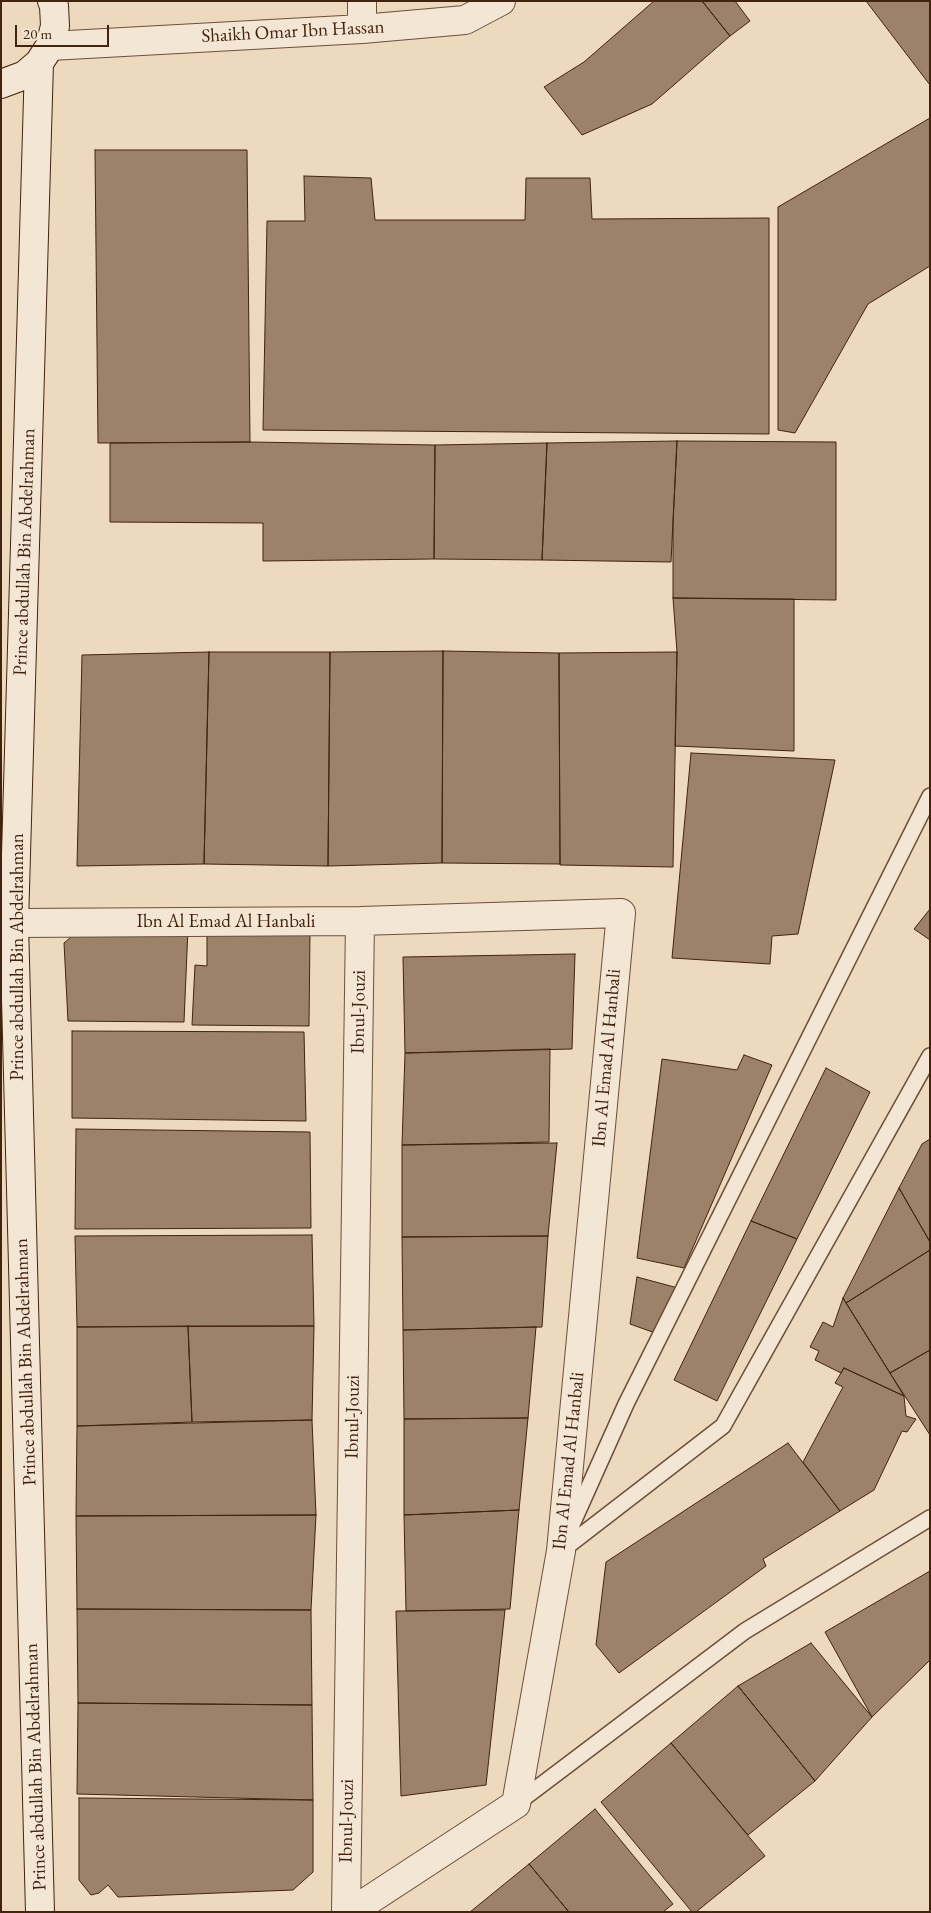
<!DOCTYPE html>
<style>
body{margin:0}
#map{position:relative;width:931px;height:1913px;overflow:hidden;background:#edd9be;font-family:"EB Garamond",serif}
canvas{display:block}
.frame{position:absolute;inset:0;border:2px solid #42230d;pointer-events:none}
.scale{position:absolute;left:15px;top:25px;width:94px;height:22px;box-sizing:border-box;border:2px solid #42230d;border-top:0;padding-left:6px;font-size:15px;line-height:18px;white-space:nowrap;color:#42230d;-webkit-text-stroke:4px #f3e6d5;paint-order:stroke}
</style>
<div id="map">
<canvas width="931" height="1913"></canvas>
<div class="frame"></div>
<div class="scale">20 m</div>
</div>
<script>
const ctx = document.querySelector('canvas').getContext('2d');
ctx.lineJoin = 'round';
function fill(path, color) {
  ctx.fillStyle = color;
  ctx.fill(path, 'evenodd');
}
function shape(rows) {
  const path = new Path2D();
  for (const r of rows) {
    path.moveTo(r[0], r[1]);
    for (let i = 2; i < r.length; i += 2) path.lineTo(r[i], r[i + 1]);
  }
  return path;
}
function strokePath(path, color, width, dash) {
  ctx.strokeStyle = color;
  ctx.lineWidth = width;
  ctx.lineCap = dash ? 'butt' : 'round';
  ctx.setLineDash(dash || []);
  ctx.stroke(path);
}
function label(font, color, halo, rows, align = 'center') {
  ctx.font = font + ' "EB Garamond",serif';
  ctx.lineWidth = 4.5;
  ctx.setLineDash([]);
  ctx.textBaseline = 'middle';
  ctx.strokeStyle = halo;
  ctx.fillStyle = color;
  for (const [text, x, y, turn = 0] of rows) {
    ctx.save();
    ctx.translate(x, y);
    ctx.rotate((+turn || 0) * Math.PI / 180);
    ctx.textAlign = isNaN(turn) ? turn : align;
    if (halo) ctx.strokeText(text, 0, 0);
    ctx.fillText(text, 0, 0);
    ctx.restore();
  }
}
const building = shape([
 [654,1,702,1,730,36,652,104,582,135,544,87,584,62,654,1],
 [702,1,735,1,750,21,730,36,702,1],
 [866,1,930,1,930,85,866,1],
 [930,118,930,266,868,304,795,433,778,430,778,207,930,118],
 [95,150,247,150,250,442,98,443,95,150],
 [304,176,371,178,375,220,525,220,526,178,590,178,592,219,769,218,769,434,263,430,267,221,305,221,304,176],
 [677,441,671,562,542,560,547,443,677,441],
 [677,441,836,442,836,600,673,598,673,523,677,441],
 [250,442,435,445,434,559,263,561,263,523,110,522,110,443,250,442],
 [547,443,542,560,434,559,435,445,547,443],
 [673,598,794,599,794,751,675,746,677,652,673,598],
 [443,651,559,653,560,864,442,863,443,651],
 [443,651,442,863,328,866,330,652,443,651],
 [209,652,330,652,328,866,204,864,209,652],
 [209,652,204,864,77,866,82,655,209,652],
 [677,652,673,867,560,865,559,653,677,652],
 [691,753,835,760,798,934,772,936,770,964,672,958,691,753],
 [930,909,930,940,914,929,930,909],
 [84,926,188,928,184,1022,68,1021,64,943,84,926],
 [207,929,310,930,309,1026,192,1025,195,965,207,966,207,929],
 [575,954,572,1049,405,1053,403,957,575,954],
 [72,1031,304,1032,306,1121,72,1118,72,1031],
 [550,1049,549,1142,402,1145,405,1053,550,1049],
 [744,1055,772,1065,684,1268,637,1258,662,1059,737,1070,744,1055],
 [826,1068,870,1092,797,1239,751,1221,826,1068],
 [76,1129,310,1132,311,1228,75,1229,76,1129],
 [930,1139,930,1242,899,1188,922,1144,930,1139],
 [557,1143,548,1236,402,1237,402,1145,557,1143],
 [899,1188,930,1242,930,1250,846,1303,843,1298,899,1188],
 [751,1221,797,1239,717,1401,674,1380,751,1221],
 [312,1235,314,1326,77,1327,75,1236,312,1235],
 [548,1236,542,1327,403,1330,402,1237,548,1236],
 [930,1250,930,1350,890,1373,846,1303,930,1250],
 [637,1277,678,1288,658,1334,630,1324,637,1277],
 [843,1298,890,1373,904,1396,844,1368,841,1373,815,1360,819,1351,810,1347,823,1322,833,1327,843,1298],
 [188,1326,192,1422,77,1426,77,1327,188,1326],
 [188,1326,314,1326,312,1420,192,1422,188,1326],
 [536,1327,528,1418,404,1419,403,1330,536,1327],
 [930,1350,930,1435,890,1373,930,1350],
 [844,1368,904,1396,906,1416,916,1419,907,1432,902,1431,874,1490,840,1511,803,1462,843,1387,835,1383,844,1368],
 [528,1418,519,1510,404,1515,404,1419,528,1418],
 [312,1420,316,1515,76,1516,77,1426,312,1420],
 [788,1443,840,1511,763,1559,766,1566,619,1673,596,1645,606,1562,788,1443],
 [519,1510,510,1609,406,1611,404,1515,519,1510],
 [316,1515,311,1610,77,1609,76,1516,316,1515],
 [930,1571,930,1660,872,1717,825,1632,930,1571],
 [77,1609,311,1610,312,1705,78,1703,77,1609],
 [505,1610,486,1785,401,1796,396,1611,505,1610],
 [811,1643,872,1717,815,1781,738,1686,811,1643],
 [738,1686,815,1781,748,1835,671,1743,738,1686],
 [78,1703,312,1705,313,1800,77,1794,78,1703],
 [671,1743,765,1856,696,1912,692,1912,601,1802,671,1743],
 [79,1798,313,1800,313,1872,293,1890,118,1897,108,1885,99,1893,91,1895,79,1880,79,1798],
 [595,1809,673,1904,663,1912,569,1912,529,1864,595,1809],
 [529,1864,569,1912,470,1912,529,1864]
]);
fill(building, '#9b8269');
strokePath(building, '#42230d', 1);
const service = shape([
 [570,1529,626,1404,930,796],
 [561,1551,723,1426,930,1056],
 [516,1804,745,1631,930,1518]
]);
const minor = shape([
 [362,1,362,29],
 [50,46,362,29,465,20,501,1],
 [14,923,360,921,621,913,561,1551,516,1804,351,1912],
 [346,1912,360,921]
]);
const secondary = shape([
 [39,63,14,923,40,1912],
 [1,84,25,75,39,63,50,46,55,26,54,6,52,1]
]);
strokePath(service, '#6d5039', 18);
strokePath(minor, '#6d5039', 30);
strokePath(secondary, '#42230d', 30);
strokePath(service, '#f3e6d5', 15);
strokePath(minor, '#f3e6d5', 28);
strokePath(secondary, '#f3e6d5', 28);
label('19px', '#42230d', '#f3e6d5', [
 ["Shaikh Omar Ibn Hassan",293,32,-3],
 ["Prince abdullah Bin Abdelrahman",25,552,-88],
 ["Ibn Al Emad Al Hanbali",226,922],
 ["Prince abdullah Bin Abdelrahman",18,957,-90],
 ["Ibnul-Jouzi",359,1012,-89],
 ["Ibn Al Emad Al Hanbali",607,1058,-85],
 ["Prince abdullah Bin Abdelrahman",26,1362,-92],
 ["Ibnul-Jouzi",353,1417,-89],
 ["Ibn Al Emad Al Hanbali",569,1461,-84],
 ["Prince abdullah Bin Abdelrahman",36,1767,-92],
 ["Ibnul-Jouzi",347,1821,-89]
]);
</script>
